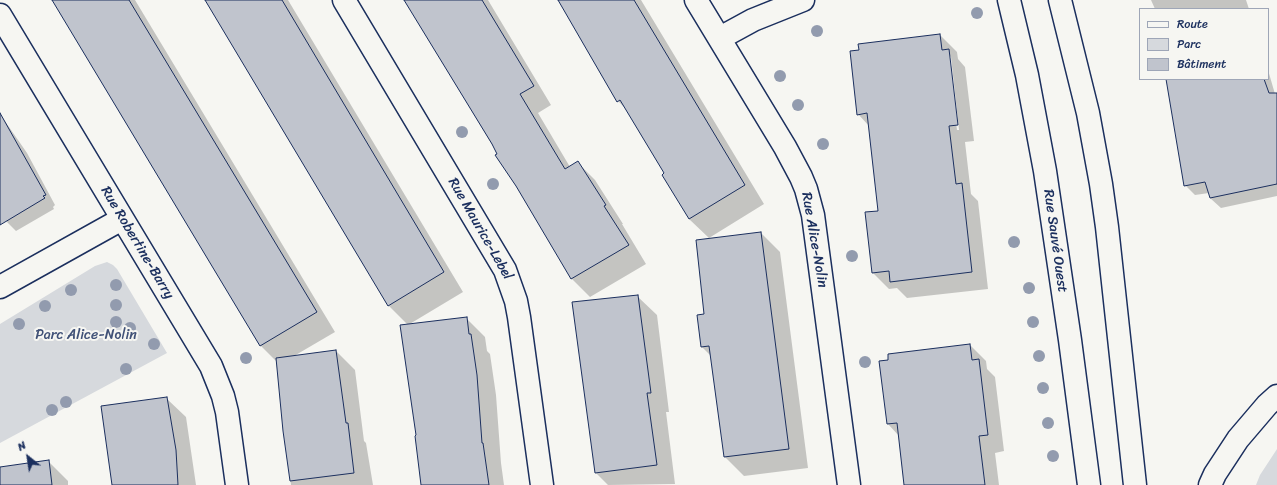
<!DOCTYPE html>
<meta charset="utf-8">
<style>
body{margin:0}
#map{position:relative;width:1277px;height:485px;overflow:hidden;background:#f6f6f2;font-family:Sriracha,sans-serif}
canvas{display:block}
.legend{position:absolute;left:1139px;top:8px;width:130px;height:72px;box-sizing:border-box;background:#f6f6f2;border:1px solid #9ea6b7;margin:0;padding:5px 7px;list-style:none;font-size:12px;color:#1b2f5e}
.legend li{display:flex;align-items:center;gap:8px;height:20px}
.legend b{width:20px;border:1px solid #9ea6b7}
.north{position:absolute;left:8px;top:437px;width:40px;height:40px;-webkit-text-stroke:3px #f6f6f2;paint-order:stroke;rotate:330deg;font-size:11px;font-weight:700;line-height:16px;text-align:center;color:#1b2f5e}
.north::after{content:'';display:block;margin:auto;width:14px;height:18px;background:#1b2f5e;clip-path:polygon(50% 0,100% 100%,50% 72%,0 100%)}
</style>
<div id="map">
<canvas width="1277" height="485"></canvas>
<ul class="legend">
<li><b style="height:5px;background:#f6f6f2"></b>Route</li>
<li><b style="height:11px;background:#d6d9dd"></b>Parc</li>
<li><b style="height:11px;background:#c0c4cd"></b>Bâtiment</li>
</ul>
<div class="north">N</div>
</div>
<script>
const ctx = document.querySelector('canvas').getContext('2d');
ctx.lineJoin = 'round';
function fill(path, color) {
  ctx.fillStyle = color;
  ctx.fill(path, 'evenodd');
}
function shape(rows) {
  const path = new Path2D();
  for (const r of rows) {
    path.moveTo(r[0], r[1]);
    for (let i = 2; i < r.length; i += 2) path.lineTo(r[i], r[i + 1]);
  }
  return path;
}
function strokePath(path, color, width, dash) {
  ctx.strokeStyle = color;
  ctx.lineWidth = width;
  ctx.lineCap = dash ? 'butt' : 'round';
  ctx.setLineDash(dash || []);
  ctx.stroke(path);
}
function label(font, color, halo, rows, align = 'center') {
  ctx.font = font + ' Sriracha,sans-serif';
  ctx.lineWidth = 4;
  ctx.setLineDash([]);
  ctx.textBaseline = 'middle';
  ctx.strokeStyle = halo;
  ctx.fillStyle = color;
  for (const [text, x, y, turn = 0] of rows) {
    ctx.save();
    ctx.translate(x, y);
    ctx.rotate((+turn || 0) * Math.PI / 180);
    ctx.textAlign = isNaN(turn) ? turn : align;
    if (halo) ctx.strokeText(text, 0, 0);
    ctx.fillText(text, 0, 0);
    ctx.restore();
  }
}
fill(shape([
 [107,262,113,265,117,269,167,353,0,443,0,324,95,266],
 [1277,449,1277,485,1256,485,1260,475]
]), '#d6d9dd');
fill(shape([
 [53,0,135,0,335,332,294,356,336,351,355,370,364,441,366,443,373,485,291,485,284,431,278,363,261,346],
 [206,0,288,0,463,292,408,325,389,306],
 [406,0,488,0,551,105,538,113,570,167,577,162,595,180,623,224,622,224,646,264,590,297,572,279],
 [559,0,641,0,764,204,709,238,689,219,666,174,625,108,618,101],
 [1151,0,1246,0,1249,9,1155,9],
 [940,35,957,52,958,59,965,67,974,141,965,142,971,194,978,201,988,289,907,298,897,288,889,289,873,273,880,212,869,126,858,114],
 [948,54,951,57,959,130,957,130],
 [1268,70,1275,94,1277,94,1277,196,1221,208,1210,198,1209,193,1195,195,1185,185,1167,79,1268,79],
 [0,114,27,153,55,205,53,207,54,209,16,231,6,221,0,210],
 [761,233,780,252,808,468,744,476,725,457,711,356,702,347,705,315],
 [637,296,657,315,669,412,666,412,675,484,608,485,596,473],
 [466,318,485,337,487,351,490,354,496,395,501,463,504,485,422,485],
 [970,345,986,361,987,369,995,377,1004,451,995,453,999,485,905,485,899,436,888,424,880,362],
 [166,398,186,417,196,485,113,485],
 [48,461,68,481,68,485,0,485,0,468]
]), '#0003');
const building = shape([
 [52,0,129,0,317,312,260,346,52,0],
 [205,0,282,0,444,272,388,306,205,0],
 [404,0,482,0,534,86,520,94,565,169,578,161,606,205,604,206,629,245,571,279,516,186,495,155,497,154,492,144,404,0],
 [558,0,634,0,745,185,689,219,662,175,664,173,620,100,617,102,558,0],
 [940,34,942,50,949,49,958,125,949,126,956,184,962,183,972,272,890,282,889,271,872,273,865,212,878,211,867,113,857,115,850,51,859,50,858,44,940,34],
 [1166,79,1264,79,1269,93,1277,93,1277,184,1210,198,1205,182,1184,186,1166,79],
 [0,113,46,195,43,196,45,198,0,225,0,113],
 [761,232,789,449,724,457,709,346,701,347,697,315,704,314,696,240,761,232],
 [638,295,651,393,647,393,657,465,595,473,572,302,638,295],
 [467,317,469,334,471,334,477,375,482,443,483,443,489,485,421,485,415,436,416,435,400,325,467,317],
 [970,344,972,360,979,359,988,435,979,436,985,485,904,485,897,423,887,424,879,361,888,360,888,354,970,344],
 [336,350,346,423,348,423,354,473,290,481,283,431,276,358,336,350],
 [167,397,176,450,178,485,112,485,101,406,167,397],
 [49,460,52,485,0,485,0,467,49,460]
]);
fill(building, '#c0c4cd');
strokePath(building, '#1b2f5e', 1);
const minor = shape([
 [344,0,505,270,516,301,519,317,542,485],
 [696,0,785,147,801,177,806,189,813,215,849,485],
 [0,15,211,366,223,396,227,412,237,485],
 [720,38,753,20,803,0],
 [0,287,122,219]
]);
const secondary = shape([
 [1009,0,1027,75,1045,171,1070,340,1089,485],
 [1060,0,1088,113,1101,184,1107,227,1135,485]
]);
const motorway = shape([
 [1210,485,1215,474,1238,439,1267,405,1277,396]
]);
strokePath(minor, '#1b2f5e', 25);
strokePath(secondary, '#1b2f5e', 25);
strokePath(motorway, '#1b2f5e', 25);
strokePath(minor, '#f6f6f2', 22);
strokePath(secondary, '#f6f6f2', 22);
strokePath(motorway, '#f6f6f2', 22);
ctx.fillStyle = '#929bae';
for (const [x, y] of [
 [977,13],
 [817,31],
 [780,76],
 [798,105],
 [462,132],
 [823,144],
 [493,184],
 [1014,242],
 [852,256],
 [116,285],
 [1029,288],
 [71,290],
 [116,305],
 [45,306],
 [116,322],
 [1033,322],
 [19,324],
 [130,328],
 [154,344],
 [1039,356],
 [246,358],
 [865,362],
 [126,369],
 [1043,388],
 [66,402],
 [52,410],
 [1048,423],
 [1053,456]
]) {
  ctx.beginPath();
  ctx.arc(x, y, 6, 0, 2 * Math.PI);
  ctx.fill();
}
label('14px', '#1b2f5e', '#f6f6f2', [
 ["Rue Maurice-Lebel",480,229,60],
 ["Rue Alice-Nolin",814,240,80],
 ["Rue Sauvé Ouest",1055,241,82],
 ["Rue Robertine-Barry",137,243,59]
]);
label('14px', '#405177', '#f6f6f2', [
 ["Parc Alice-Nolin",86,335]
]);
</script>
